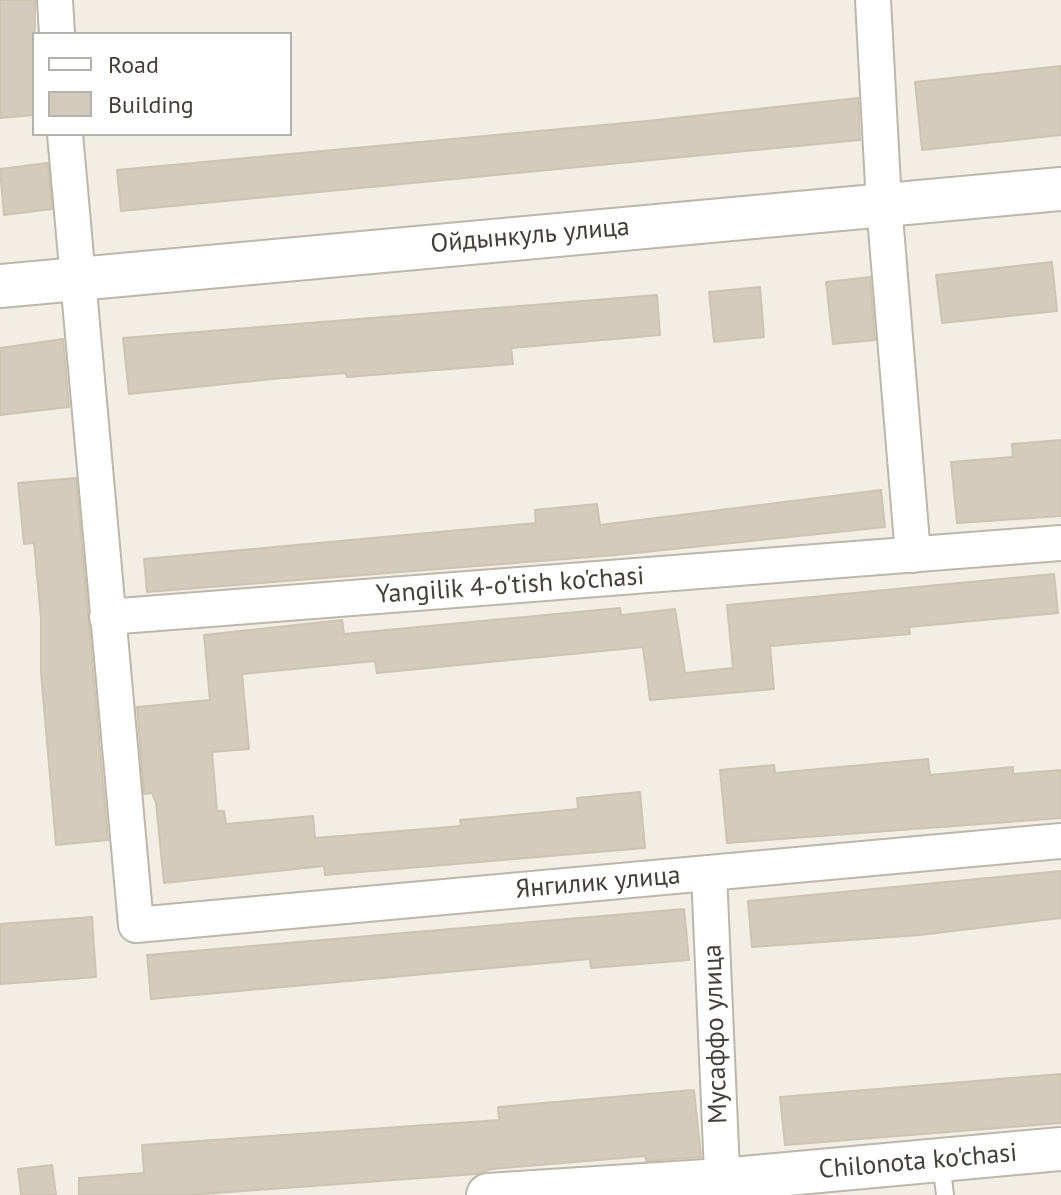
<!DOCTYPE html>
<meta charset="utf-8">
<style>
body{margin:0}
#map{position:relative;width:1061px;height:1195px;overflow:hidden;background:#f2eee5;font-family:"PT Sans",sans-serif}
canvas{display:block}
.legend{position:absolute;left:32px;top:32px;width:260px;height:104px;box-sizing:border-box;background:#fff;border:2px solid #b4b2ae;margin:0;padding:10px 14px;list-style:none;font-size:24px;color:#433f35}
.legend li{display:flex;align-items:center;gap:16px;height:40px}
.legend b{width:40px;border:2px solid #b4b2ae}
</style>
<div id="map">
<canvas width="1061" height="1195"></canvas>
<ul class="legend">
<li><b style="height:10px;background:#fff"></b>Road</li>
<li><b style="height:22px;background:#d3cbbb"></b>Building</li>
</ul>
</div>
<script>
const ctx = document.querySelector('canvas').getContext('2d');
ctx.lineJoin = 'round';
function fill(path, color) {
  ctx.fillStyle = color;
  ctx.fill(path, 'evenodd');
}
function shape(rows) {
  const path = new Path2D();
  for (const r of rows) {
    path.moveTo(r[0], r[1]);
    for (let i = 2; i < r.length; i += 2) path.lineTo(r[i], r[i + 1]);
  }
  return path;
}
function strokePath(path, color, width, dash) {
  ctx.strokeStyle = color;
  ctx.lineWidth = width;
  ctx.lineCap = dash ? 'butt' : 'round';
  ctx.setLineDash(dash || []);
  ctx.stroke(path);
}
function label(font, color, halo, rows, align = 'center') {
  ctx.font = font + ' "PT Sans",sans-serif';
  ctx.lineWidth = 7;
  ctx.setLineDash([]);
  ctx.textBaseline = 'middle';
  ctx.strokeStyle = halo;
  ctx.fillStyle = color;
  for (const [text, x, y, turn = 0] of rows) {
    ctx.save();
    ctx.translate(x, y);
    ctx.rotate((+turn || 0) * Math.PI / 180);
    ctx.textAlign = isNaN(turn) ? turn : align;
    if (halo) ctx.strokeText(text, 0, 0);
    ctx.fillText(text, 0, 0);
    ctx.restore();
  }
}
const building = shape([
 [0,0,35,0,34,115,0,118,0,0],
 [1061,66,1061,135,922,150,915,82,1061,66],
 [858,98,860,140,121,211,117,170,647,121,858,98],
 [48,163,52,209,4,215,0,169,48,163],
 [1052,262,1057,311,942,323,936,275,1052,262],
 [870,277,875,340,833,344,826,282,870,277],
 [760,287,764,337,714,342,709,292,760,287],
 [657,295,660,335,511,348,513,364,347,377,346,373,272,379,129,394,123,338,657,295],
 [63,339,69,407,0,415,0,348,63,339],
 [1061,440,1061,516,957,523,951,462,1013,457,1012,444,1061,440],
 [76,478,108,840,56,845,41,673,41,618,34,543,24,544,18,483,76,478],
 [881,490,885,527,616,555,147,592,144,559,536,523,535,510,597,504,600,525,881,490],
 [1054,574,1058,613,909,627,910,634,770,646,774,689,650,700,643,647,377,673,375,661,242,674,249,749,212,752,217,811,224,811,226,824,313,816,315,838,365,834,461,826,460,820,578,809,577,798,640,792,645,848,325,875,324,866,164,883,156,803,152,793,144,794,137,707,210,700,204,635,342,620,344,634,620,608,621,615,675,609,685,673,733,668,727,605,1054,574],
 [928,759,930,775,1013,767,1013,774,1061,770,1061,818,727,843,720,770,774,765,775,773,928,759],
 [1061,871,1061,918,920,935,752,947,748,901,1061,871],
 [684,909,689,960,591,968,590,959,151,999,147,955,684,909],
 [92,917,96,977,0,984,0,924,92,917],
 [1061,1074,1061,1123,785,1145,780,1097,1061,1074],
 [694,1090,701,1157,646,1161,646,1156,491,1169,476,1174,189,1195,79,1195,79,1178,144,1173,142,1145,499,1120,498,1107,694,1090],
 [52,1165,56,1195,21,1195,18,1169,52,1165]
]);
fill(building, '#d3cbbb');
strokePath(building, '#cdc3ae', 2);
const service = shape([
 [941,1161,945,1195]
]);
const minor = shape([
 [55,0,57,34],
 [873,0,884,204,913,555],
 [65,134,136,925,1061,841],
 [107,617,1061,543],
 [709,873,723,1195]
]);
const tertiary = shape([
 [0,286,1061,189],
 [488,1195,722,1180,1061,1149]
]);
strokePath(service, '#bcb7a8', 20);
strokePath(minor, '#bcb7a8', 38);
strokePath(tertiary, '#bcb7a8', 46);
strokePath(service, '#fff', 16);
strokePath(minor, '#fff', 34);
strokePath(tertiary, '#fff', 42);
label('26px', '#433f35', '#fff', [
 ["Ойдынкуль улица",530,236,-5],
 ["Yangilik 4-o'tish ko'chasi",510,586,-4],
 ["Янгилик улица",598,883,-5],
 ["Мусаффо улица",716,1034,-92],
 ["Chilonota ko'chasi",918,1162,-5]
]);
</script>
